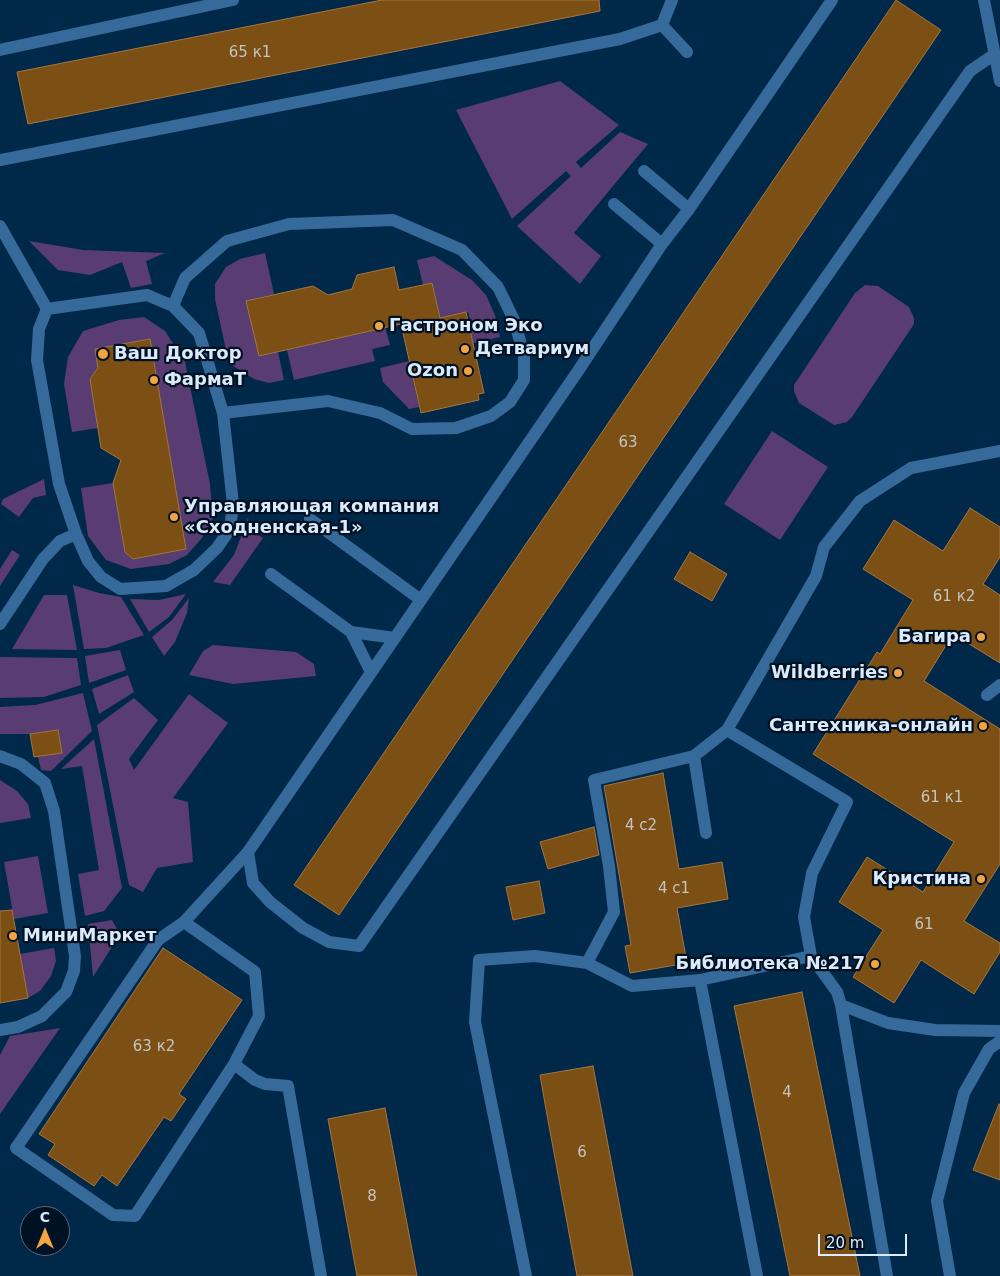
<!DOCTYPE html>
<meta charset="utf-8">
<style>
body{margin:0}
#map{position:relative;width:1000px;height:1276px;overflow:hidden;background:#002849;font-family:"DejaVu Sans",sans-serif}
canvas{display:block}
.north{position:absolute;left:20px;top:1206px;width:50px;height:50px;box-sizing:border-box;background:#001123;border:1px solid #586879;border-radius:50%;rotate:0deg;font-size:14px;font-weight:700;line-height:20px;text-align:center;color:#dbebfb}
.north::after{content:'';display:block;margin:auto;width:18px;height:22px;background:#f3a442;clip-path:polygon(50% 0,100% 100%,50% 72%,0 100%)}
.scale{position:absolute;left:818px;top:1234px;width:89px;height:22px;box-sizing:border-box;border:2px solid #dbebfb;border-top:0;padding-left:6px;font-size:15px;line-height:18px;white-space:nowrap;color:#dbebfb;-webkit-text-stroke:4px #001123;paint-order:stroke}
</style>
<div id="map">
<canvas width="1000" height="1276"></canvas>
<div class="north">С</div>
<div class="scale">20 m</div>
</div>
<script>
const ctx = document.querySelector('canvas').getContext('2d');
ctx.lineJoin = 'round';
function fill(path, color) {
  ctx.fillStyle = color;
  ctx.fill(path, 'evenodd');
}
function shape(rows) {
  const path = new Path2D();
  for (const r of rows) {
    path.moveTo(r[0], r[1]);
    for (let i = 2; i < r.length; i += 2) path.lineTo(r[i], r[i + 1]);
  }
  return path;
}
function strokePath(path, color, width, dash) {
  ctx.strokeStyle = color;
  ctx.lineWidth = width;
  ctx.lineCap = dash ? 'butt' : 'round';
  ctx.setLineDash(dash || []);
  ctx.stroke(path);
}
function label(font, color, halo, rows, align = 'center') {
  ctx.font = font + ' "DejaVu Sans",sans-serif';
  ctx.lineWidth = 4.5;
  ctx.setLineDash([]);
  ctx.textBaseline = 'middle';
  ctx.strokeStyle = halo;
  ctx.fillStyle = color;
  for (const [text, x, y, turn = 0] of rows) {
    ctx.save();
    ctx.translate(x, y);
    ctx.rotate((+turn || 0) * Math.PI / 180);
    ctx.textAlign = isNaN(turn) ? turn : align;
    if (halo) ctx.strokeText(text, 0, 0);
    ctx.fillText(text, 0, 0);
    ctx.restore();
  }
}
fill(shape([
 [560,81,619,125,576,162,581,168,620,132,648,144,574,233,601,256,580,284,517,226,571,176,566,171,512,219,456,110],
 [29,241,83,250,165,253,146,261,152,284,131,288,122,262,90,275,58,270],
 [265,253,274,294,246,301,259,356,278,352,284,380,269,383,254,379,233,366,227,355,215,299,215,284,226,267,240,259],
 [434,256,472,280,486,295,495,315,500,337,473,343,470,331,473,330,468,312,440,318,432,283,423,285,417,260],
 [865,285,878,286,909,307,914,318,914,324,852,417,847,422,834,425,799,403,794,391,794,385,855,293],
 [144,317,165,331,185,362,210,484,213,518,202,538,187,555,169,564,131,569,106,560,88,536,81,488,113,483,125,552,133,559,186,549,150,339,95,349,98,368,90,379,98,428,72,432,64,384,68,357,83,331,119,320],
 [385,327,390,345,372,349,375,361,294,380,287,350],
 [409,361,419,407,409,409,383,382,380,368],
 [772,431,828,467,780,540,724,504],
 [44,479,46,495,33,498,19,517,1,504,3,499],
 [248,518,250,530,263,538,230,585,213,582,234,555],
 [12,550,20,555,0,586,0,569],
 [73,585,99,593,121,597,144,635,106,648,84,649],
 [186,594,169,617,149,632,130,599,159,600],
 [44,595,67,595,77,650,12,649],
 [189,598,187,613,175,642,164,656,152,637,172,620],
 [213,645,296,652,314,664,316,676,233,684,189,675,203,651],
 [120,650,126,670,89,683,85,656],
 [0,657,77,658,81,685,44,697,0,698],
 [128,675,134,692,99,714,92,689],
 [83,693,92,731,51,771,41,770,38,757,61,753,58,730,30,734,0,734,0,707,35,705],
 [189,694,228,723,173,798,188,802,193,862,157,868,143,892,129,885,97,725,134,698,158,720,129,759,134,770],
 [94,739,122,888,104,911,85,916,78,874,99,870,82,766,61,769],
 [0,780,17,791,28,804,31,818,0,823],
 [38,856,48,913,14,919,4,862],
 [112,920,120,934,93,977,88,924],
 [54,948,56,961,51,976,40,991,28,998,20,954],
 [60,1028,0,1114,0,1055,10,1036]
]), '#593c71');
const building = shape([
 [382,0,599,0,600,11,28,124,17,72,382,0],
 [896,0,941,30,339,915,294,885,896,0],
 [394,267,399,290,432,283,440,318,466,312,484,393,478,394,479,400,421,413,401,324,259,356,246,301,313,286,328,295,352,289,357,275,394,267],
 [150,339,186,549,133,559,125,552,113,483,121,460,101,448,90,379,98,368,95,349,150,339],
 [970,508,1000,527,1000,557,983,584,1000,595,1000,663,953,634,924,681,1000,729,1000,864,964,921,1000,943,1000,952,974,994,921,960,894,1003,853,977,883,930,839,902,867,857,923,892,954,842,813,754,877,652,880,654,913,600,863,569,894,520,943,551,970,508],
 [690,552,727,574,712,601,674,579,690,552],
 [58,730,62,753,34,757,30,734,58,730],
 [663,773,679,869,722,862,728,899,677,908,687,963,630,973,625,946,631,945,604,786,663,773],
 [594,827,599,855,548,869,540,842,594,827],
 [539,881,545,913,513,920,506,887,539,881],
 [12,910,28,998,0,1003,0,911,12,910],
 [163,948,242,1000,179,1094,186,1099,171,1121,164,1117,117,1186,102,1175,94,1186,48,1155,55,1144,39,1134,163,948],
 [802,992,844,1198,860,1276,790,1276,743,1049,734,1006,802,992],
 [593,1066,633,1276,577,1276,547,1115,540,1075,593,1066],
 [999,1104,1000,1105,1000,1180,973,1170,999,1104],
 [385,1108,417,1276,357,1276,328,1119,385,1108]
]);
fill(building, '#7c4f14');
strokePath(building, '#a57640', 1);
strokePath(shape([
 [662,25,687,52],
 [0,50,233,0],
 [0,160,620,39,662,25,672,0],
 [644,171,689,209],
 [614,204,662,244],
 [0,226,47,309],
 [147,295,173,306,199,333,223,413,233,504,230,529,217,548,194,570,166,586,120,589,101,577,88,561,76,534,59,484,37,360,39,329,47,309,147,295],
 [173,306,185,278,227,241,289,224,393,220,462,250,498,287,514,320,524,355,524,380,510,402,491,416,456,428,412,429,380,413,328,401,223,413],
 [310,519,421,600],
 [271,574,351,632,395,638],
 [0,624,43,559,60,541,76,534],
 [351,632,371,672],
 [987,695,1000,685],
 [727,730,847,802,812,873,804,917,811,956,837,992,841,1005,888,1023,935,1030,1000,1031],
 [0,756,21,764,45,783,54,811,75,956,74,971,66,992,42,1016,18,1027,0,1030],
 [694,756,706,833],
 [248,852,253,883,270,902,303,928,329,942,359,946,970,71,995,54],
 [184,922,255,972,259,1016,234,1064,135,1216,113,1215,16,1148,158,940,184,922,248,852,578,371,662,244,689,209,832,0],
 [587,963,614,912,609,866,594,780,694,756,727,730,816,576,824,547,860,501,911,468,1000,451],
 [700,980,757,1276],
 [841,1005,887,1276],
 [234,1064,255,1080,265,1084,288,1086,321,1276],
 [526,1276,475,1022,479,960,535,956,587,963,632,986,700,980,811,956],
 [950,1276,937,1201,964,1093,989,1049,1000,1041]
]), '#356a9a', 12);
strokePath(shape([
 [984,0,1000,81]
]), '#356a9a', 12);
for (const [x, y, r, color] of [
 [379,326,5,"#f3a442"],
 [465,349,5,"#f3a442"],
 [103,354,6,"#f3a442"],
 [468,371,5,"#f3a442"],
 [154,380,5,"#f3a442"],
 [174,517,5,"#f3a442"],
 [981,637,5,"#f3a442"],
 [898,673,5,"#f3a442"],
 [983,726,5,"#f3a442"],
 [981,879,5,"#f3a442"],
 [13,936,5,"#f3a442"],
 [875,964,5,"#f3a442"]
]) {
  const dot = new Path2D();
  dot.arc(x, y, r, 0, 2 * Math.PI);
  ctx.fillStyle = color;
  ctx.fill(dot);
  strokePath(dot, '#001123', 2);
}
label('15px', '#c3c4c1', null, [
 ["65 к1",250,53],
 ["63",628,443],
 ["61 к2",954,597],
 ["61 к1",942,798],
 ["4 с2",641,826],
 ["4 с1",674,889],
 ["61",924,925],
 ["63 к2",154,1047],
 ["4",787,1093],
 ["6",582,1153],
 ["8",372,1197]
]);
label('bold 18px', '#dbebfb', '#001123', [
 ["Гастроном Эко",389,326],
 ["Детвариум",475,349],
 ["Ваш Доктор",114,354],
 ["Ozon",458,371,"right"],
 ["ФармаТ",164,380],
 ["Управляющая компания",184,507],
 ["«Сходненская-1»",184,528],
 ["Багира",971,637,"right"],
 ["Wildberries",888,673,"right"],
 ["Сантехника-онлайн",973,726,"right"],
 ["Кристина",971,879,"right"],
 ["МиниМаркет",23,936],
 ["Библиотека №217",865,964,"right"]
], 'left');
</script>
